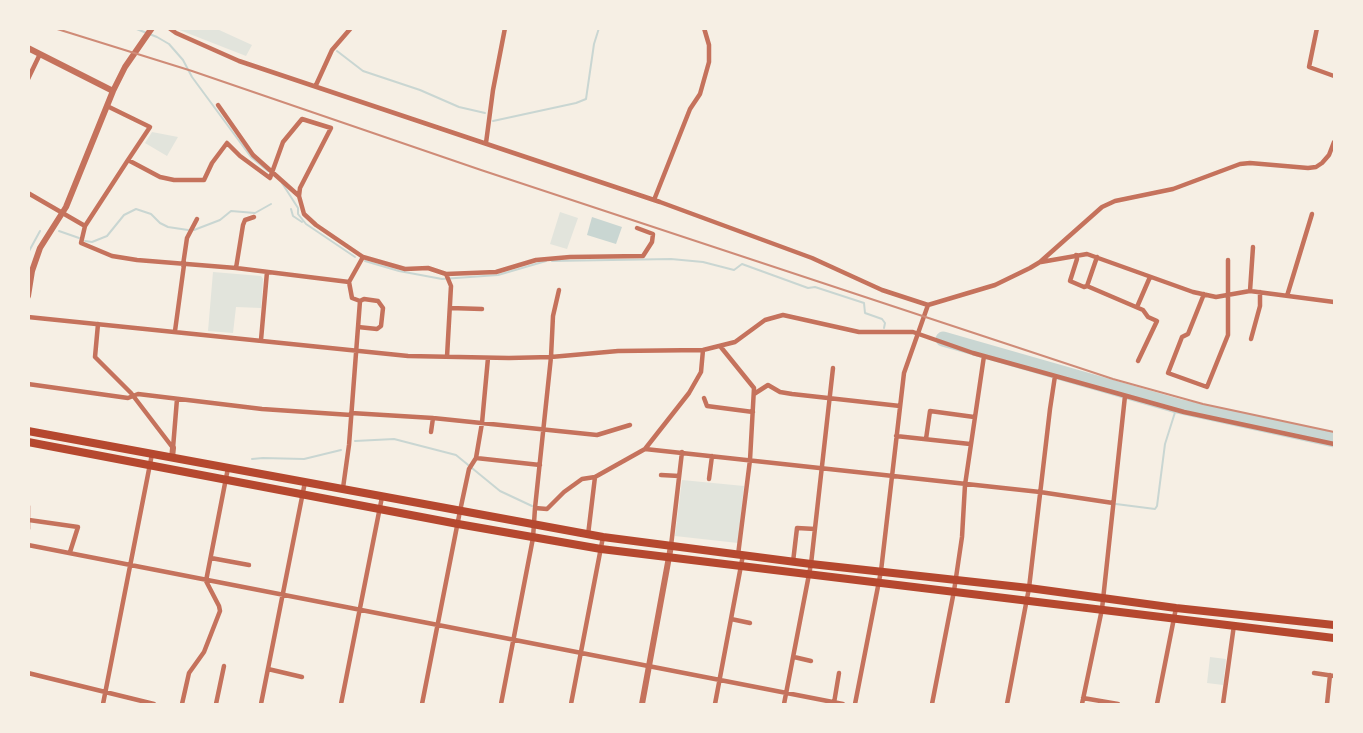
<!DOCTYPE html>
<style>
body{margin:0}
#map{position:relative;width:1363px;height:733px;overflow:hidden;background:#f6efe4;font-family:Merriweather,serif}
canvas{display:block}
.frame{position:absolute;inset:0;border:30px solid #f6efe4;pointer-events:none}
</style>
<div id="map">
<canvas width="1363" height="733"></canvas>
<div class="frame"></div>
</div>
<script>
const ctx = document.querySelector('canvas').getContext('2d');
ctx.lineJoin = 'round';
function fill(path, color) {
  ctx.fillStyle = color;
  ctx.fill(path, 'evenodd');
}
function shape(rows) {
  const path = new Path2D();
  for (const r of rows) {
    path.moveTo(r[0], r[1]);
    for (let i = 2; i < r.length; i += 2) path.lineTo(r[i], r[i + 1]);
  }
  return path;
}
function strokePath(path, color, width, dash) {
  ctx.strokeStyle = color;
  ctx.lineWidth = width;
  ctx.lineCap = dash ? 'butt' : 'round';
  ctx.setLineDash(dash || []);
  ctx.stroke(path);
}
fill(shape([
 [177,29,217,29,252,45,246,56],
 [152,132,178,137,167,156,145,143],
 [560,212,578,218,567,249,550,244],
 [213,272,261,276,263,279,261,308,236,307,233,333,208,331],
 [682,480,744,486,738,543,675,536],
 [1210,657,1226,659,1223,685,1207,683]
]), '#e2e4dc');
fill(shape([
 [592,217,622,227,616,244,587,235]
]), '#c9d6d2');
strokePath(shape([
 [134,28,157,37,169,44,183,60,192,77,251,157,268,171],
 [337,51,363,71,420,90,459,107,485,113],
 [493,121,576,103,586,99,594,44,599,28],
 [282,183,298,208,298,214,306,224,355,257],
 [291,209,293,216,302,222],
 [194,230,220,220,231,211,255,213,271,204],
 [59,231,79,238],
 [85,241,92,242,107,236,124,215,136,209,151,214,160,223,168,227,188,230],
 [28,253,40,231],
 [365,261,399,271,442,279,498,275,546,261],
 [552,261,671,259,703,262,734,270,742,264,808,288,815,287,864,303,865,313,882,319,885,323,884,328],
 [355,441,394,439,456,455,500,491,532,506],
 [252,459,263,458,304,459,341,450],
 [1116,504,1155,509,1157,506,1165,444,1177,406]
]), '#c9d6d2', 2);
strokePath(shape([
 [943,339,1177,406,1334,440]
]), '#c9d6d2', 15);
strokePath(shape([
 [169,28,176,33,239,61,660,202,812,258,882,290,928,305,995,285,1030,268,1040,262,1102,207,1115,201,1173,189,1240,164,1250,163,1308,168,1316,167,1322,163,1329,155,1334,142],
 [1317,28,1309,67,1334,76],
 [28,79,40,54],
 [316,85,332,50,351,28],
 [218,105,253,155,299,196],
 [107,106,150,127,128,160],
 [486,143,493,90,505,28],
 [28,193,85,226],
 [654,200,690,109,700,94,709,62,709,45,704,28],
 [1076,255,1077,259,1070,281,1084,287,1087,286],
 [1097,257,1087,286,1143,310,1148,317,1157,321,1138,361],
 [1041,262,1087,254,1193,292,1216,297,1250,291,1334,302],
 [183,265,187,238,197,219],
 [236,268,243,225,245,220,254,217],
 [446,274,496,272,536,260,570,257,643,256,652,242,653,234,637,228],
 [349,282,363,257],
 [1250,291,1253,247],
 [1204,294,1188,334,1182,337,1168,373,1207,387,1228,335,1228,260],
 [1287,296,1312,214],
 [1137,307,1150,277],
 [450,308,482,309],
 [28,317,408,356,509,358,551,357,618,351,703,350,735,342,765,320,783,315,859,332,913,332,973,353,1184,412,1334,444],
 [98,324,95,357,131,393,173,448,177,399],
 [358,327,377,329,381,326,383,308,378,301,364,299,360,301],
 [175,331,184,265],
 [1251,339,1260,306,1260,292],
 [261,340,267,272],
 [720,346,754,388,750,460,738,555],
 [28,384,128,398,138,394,262,409,351,415],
 [754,394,768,385,780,392,792,394,900,406],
 [704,398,707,406,753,412],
 [351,413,433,418,597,435,630,425],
 [431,432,433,418],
 [896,436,970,444],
 [926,439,930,411,974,417],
 [645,449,1040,492,1113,503],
 [476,458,540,465],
 [661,475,679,476],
 [709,479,712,456],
 [343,488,349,445,360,301,352,298,349,282,236,268,137,260,112,256,81,243,85,226,128,160,160,177,174,180,204,180,212,163,227,143,240,156,270,178,283,142,302,119,331,128,300,188,299,196,304,214,316,225,363,257,405,269,428,268,446,274,451,286,447,357],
 [28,506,28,529],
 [535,508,551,357,553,316,559,290],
 [29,520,78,527,70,552],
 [588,535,595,477],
 [28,545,843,704],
 [671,546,682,452],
 [211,558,249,565],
 [793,562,797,528,815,529],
 [731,619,750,623],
 [794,657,811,661],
 [268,669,302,677],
 [28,673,154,704],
 [1314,673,1334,676],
 [1083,698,1118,704],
 [834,703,839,673],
 [103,704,152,454],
 [182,704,189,673,204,652,220,611,219,606,206,581,228,468],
 [216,704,224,666],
 [261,704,305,482],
 [341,704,382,497],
 [422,704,460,511,469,469,476,458,482,423,488,358],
 [501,704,533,538,535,508,547,509,564,492,582,479,595,477,645,449,689,393,701,372,703,350],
 [571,704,603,537],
 [715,704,743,555],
 [784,704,811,564,833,368],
 [855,704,881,571,904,373,928,305],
 [932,704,954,591,962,537,965,485,984,356],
 [1007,704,1029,588,1050,409,1055,376],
 [1082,704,1102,609,1125,396],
 [1157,704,1176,608],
 [1223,704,1234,625],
 [1327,704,1330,675]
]), '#c5725c', 4.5);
strokePath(shape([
 [28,48,113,91],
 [28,296,32,271,40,248,66,207,113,91,125,67,152,28],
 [172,458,173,448],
 [642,704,671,546]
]), '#c5725c', 6);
strokePath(shape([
 [28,431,603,537,811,564,1029,588,1176,608,1334,625],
 [28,442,458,524,601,549,1334,638]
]), '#b5482f', 8);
strokePath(shape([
 [54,28,192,71,481,170,1113,379,1203,404,1334,432]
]), '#cf8b77', 2);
</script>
